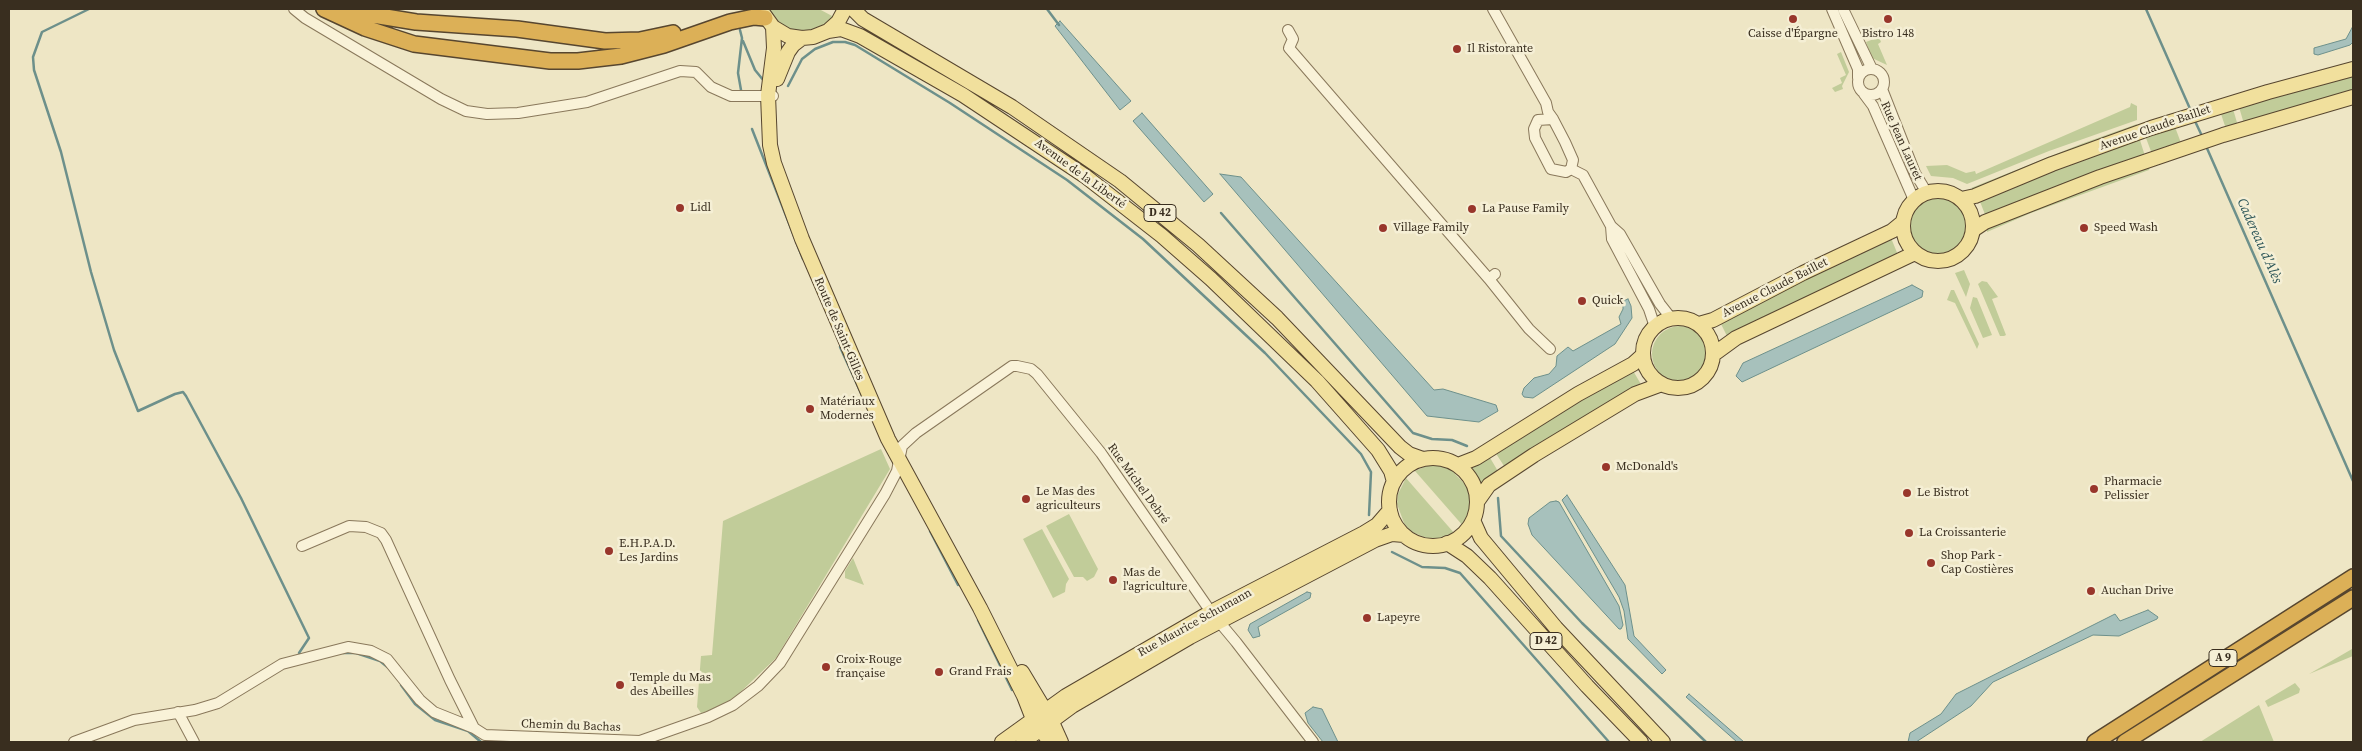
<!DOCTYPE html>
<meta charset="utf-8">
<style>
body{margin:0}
#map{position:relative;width:2362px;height:751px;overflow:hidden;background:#eee6c5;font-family:"Source Serif 4",serif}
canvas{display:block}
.frame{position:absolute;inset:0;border:10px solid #392e1f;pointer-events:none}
</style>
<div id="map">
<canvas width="2362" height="751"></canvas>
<div class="frame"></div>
</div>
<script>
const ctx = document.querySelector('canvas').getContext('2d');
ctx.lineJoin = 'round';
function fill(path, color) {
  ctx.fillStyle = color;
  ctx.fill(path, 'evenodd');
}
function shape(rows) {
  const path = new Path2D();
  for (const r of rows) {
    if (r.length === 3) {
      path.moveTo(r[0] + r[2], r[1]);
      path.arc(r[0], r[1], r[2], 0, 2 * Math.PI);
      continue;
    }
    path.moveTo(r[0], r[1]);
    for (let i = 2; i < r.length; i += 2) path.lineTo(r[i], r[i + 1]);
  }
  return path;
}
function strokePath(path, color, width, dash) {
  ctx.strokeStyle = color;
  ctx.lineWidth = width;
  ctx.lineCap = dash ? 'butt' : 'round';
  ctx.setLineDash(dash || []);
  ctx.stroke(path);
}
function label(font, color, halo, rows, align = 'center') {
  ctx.font = font + ' "Source Serif 4",serif';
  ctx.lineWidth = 5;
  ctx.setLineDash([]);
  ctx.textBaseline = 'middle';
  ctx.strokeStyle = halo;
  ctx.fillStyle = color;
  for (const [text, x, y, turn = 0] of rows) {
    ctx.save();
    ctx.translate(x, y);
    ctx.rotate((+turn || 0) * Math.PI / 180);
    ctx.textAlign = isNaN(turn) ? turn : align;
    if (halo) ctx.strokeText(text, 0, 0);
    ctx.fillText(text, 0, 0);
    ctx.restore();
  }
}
fill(shape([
 [767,9,819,9,834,17,823,28,810,32,796,32,783,28,772,19],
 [1879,37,1881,42,1878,44,1887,65,1872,58,1866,42],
 [1841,52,1849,72,1842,86,1843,89,1835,92,1832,88,1842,83,1840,78,1846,75,1837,54],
 [2353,75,2353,93,2244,124,2239,107],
 [2131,103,2137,106,2137,120,2049,151,1967,184,1953,178,1931,176,1926,166,1947,165,1966,173,1975,171,1976,174,2130,107],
 [2233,109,2238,126,2226,129,2221,114],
 [2137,124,2134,130,1973,190,1971,188,2081,144],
 [2175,127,2181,143,2152,154,2146,138],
 [2139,137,2145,156,1986,217,1979,199],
 [2150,166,2149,170,2031,213,1987,232,1987,227,2035,207],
 [1938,227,29],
 [1891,238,1898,255,1728,338,1720,322],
 [1964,270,1970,284,1966,297,1955,273],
 [1982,281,1987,282,1998,297,1992,299,2006,335,2004,336,2000,336,1978,284],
 [1951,290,1954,290,1979,344,1977,349,1955,303,1947,300],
 [1973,297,1977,298,1992,335,1983,338,1970,308],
 [1680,354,28],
 [1632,369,1642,386,1506,469,1495,452],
 [881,449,890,469,776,658,730,702,712,711,701,713,697,707,701,656,712,655,723,521],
 [1489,456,1499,473,1482,488,1478,477,1468,466],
 [1429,465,1440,465,1451,468,1457,471,1455,474,1466,485,1469,484,1473,506,1471,517,1464,527,1415,471],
 [1406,478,1455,534,1448,538,1428,539,1410,531,1404,523,1397,504,1398,494],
 [1069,514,1098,569,1094,577,1087,581,1083,577,1074,577,1046,526],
 [1042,529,1069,579,1066,584,1065,592,1053,598,1023,539],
 [853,558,864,585,845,578,845,571],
 [2352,649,2353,656,2309,674],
 [2295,683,2300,689,2299,693,2268,707,2265,701],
 [2259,705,2274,742,2200,742]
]), '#c1cc99');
const water = shape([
 [1060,21,1131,101,1120,110,1055,26,1060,21],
 [2353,26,2353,42,2350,45,2318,55,2314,54,2314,48,2346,39,2353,26],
 [1142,113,1213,194,1204,202,1133,121,1142,113],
 [1220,174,1241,177,1434,390,1443,389,1496,405,1498,411,1479,422,1427,416,1220,174],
 [1912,285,1923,291,1922,297,1742,382,1736,376,1743,363,1912,285],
 [1628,299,1631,306,1632,318,1615,344,1533,398,1524,397,1522,394,1524,388,1534,378,1549,374,1556,366,1557,356,1568,347,1573,351,1621,324,1619,317,1623,309,1623,301,1628,299],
 [1567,495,1625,585,1634,636,1666,670,1662,674,1628,639,1624,611,1619,597,1562,500,1567,495],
 [1556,501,1559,502,1619,606,1623,625,1621,629,1619,629,1532,535,1528,524,1529,518,1550,502,1556,501],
 [1307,592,1311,593,1310,598,1258,627,1260,636,1253,638,1248,630,1250,624,1307,592],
 [2148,610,2158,617,2157,619,2119,636,2093,635,1993,682,1971,706,1916,742,1908,742,1910,733,1941,714,1956,694,2115,614,2120,621,2148,610],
 [1689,694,1744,742,1737,742,1686,697,1689,694],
 [1313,707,1322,709,1338,742,1323,742,1308,723,1305,713,1313,707]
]);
fill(water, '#a7c1bc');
strokePath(water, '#6d908b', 1);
strokePath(shape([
 [89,9,42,32,33,57,34,70,61,152,91,272,114,350,138,411,175,394,183,392,186,396,241,498,309,638,299,653],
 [1047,9,1059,25],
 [2146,9,2191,111],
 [740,30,742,38,738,73,741,90],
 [743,41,755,70,764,81],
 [788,86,802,59,815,49,833,42,845,42,855,45,950,103,1067,180,1143,239,1265,353,1361,454,1371,472,1369,515],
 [2194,119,2202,136],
 [752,129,803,259],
 [2206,146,2353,481],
 [1221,213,1413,433,1432,439,1452,440,1467,446],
 [840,347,866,404],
 [1498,498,1501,536,1582,623,1706,742],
 [930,531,958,585],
 [1392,552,1422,567,1445,568,1460,573,1609,742],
 [978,620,1012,690],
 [343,653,356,653,380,661,391,670],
 [401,685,415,704,435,720,468,731,481,742]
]), '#6d908b', 2.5);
const minor = shape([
 [294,9,305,18,441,99,466,111,487,114,518,113,587,102,680,71,696,72,711,87,731,96,773,96],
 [1493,9,1546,103,1548,112,1553,119,1565,142,1573,160,1571,169,1566,172,1551,169,1535,138,1534,129,1538,120,1553,119],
 [1832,9,1858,69,1858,78],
 [1843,9,1872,69],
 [1288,30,1293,39,1289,48,1489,279],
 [1871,82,13],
 [1882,89,1915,173,1927,193],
 [1864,94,1873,106,1914,200],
 [1571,169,1583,175,1611,226,1620,234,1660,304,1671,318],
 [1611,226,1612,239,1649,309,1655,327],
 [1495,274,1489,279,1529,329,1550,349],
 [302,546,349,526,366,527,381,533,386,540,450,680,474,728],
 [178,712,194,742],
 [74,742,134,720,195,710,218,703,282,664,348,647,371,651,387,659,420,700,434,712,474,728,485,735,640,741,708,717,733,705,758,686,780,663,885,494,897,471,902,446,916,433,1012,366,1017,366,1031,369,1037,374,1101,453,1211,612,1236,642,1313,742]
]);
const major = shape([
 [760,9,773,27,788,36,802,38,813,37,828,31,838,22,845,9],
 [853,9,863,19,1012,107,1120,181,1198,245,1277,318,1400,447,1409,454,1423,459],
 [773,27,774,48,768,95,770,145,774,163,802,239,888,439,980,608,1024,696,1033,719,1050,742],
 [828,31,841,29,860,36,963,95,1085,176,1162,236,1211,279,1317,381,1378,450,1391,471,1394,482],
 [777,79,788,52,793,45,802,38],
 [1938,226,35],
 [1961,199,1975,196,2052,164,2151,128,2268,92,2353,69],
 [1973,230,1985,222,2100,177,2223,135,2353,97],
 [1678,353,35],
 [1699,324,1713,320,1803,273,1892,231,1903,222],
 [1714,354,1736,338,1915,253],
 [1433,502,44],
 [1458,465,1476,458,1578,394,1633,364,1643,355],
 [1477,502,1489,485,1534,455,1635,394,1662,384],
 [1473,520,1481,538,1556,628,1663,742],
 [1447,543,1467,556,1490,578,1587,686,1641,742],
 [1022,672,1052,722,1061,742],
 [1002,742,1066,696,1211,612,1364,533,1377,525,1390,510],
 [1023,742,1072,706,1190,637,1375,540,1392,534,1404,535]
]);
const highway = shape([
 [324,9,365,28,414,44,550,61,578,61,621,56,664,45,730,22,754,17,765,18],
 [351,9,373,15,416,22,517,29,605,41,640,40,673,33],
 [2095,742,2353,577],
 [2125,742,2353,598]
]);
strokePath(minor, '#89785b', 12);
strokePath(major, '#57462f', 16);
strokePath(highway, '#57462f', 18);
strokePath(minor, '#f9f2d8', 10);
strokePath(major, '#f1e09d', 14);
strokePath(highway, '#dcb057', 15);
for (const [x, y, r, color] of [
 [1793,19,5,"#98362b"],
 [1888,19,5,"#98362b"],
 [1457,49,5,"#98362b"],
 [680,208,5,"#98362b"],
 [1472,209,5,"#98362b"],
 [1383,228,5,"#98362b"],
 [2084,228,5,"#98362b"],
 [1582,301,5,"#98362b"],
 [810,409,5,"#98362b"],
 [1606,467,5,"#98362b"],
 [2094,489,5,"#98362b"],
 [1907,493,5,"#98362b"],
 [1026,499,5,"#98362b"],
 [1909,533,5,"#98362b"],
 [609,551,5,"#98362b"],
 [1931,563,5,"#98362b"],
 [1113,580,5,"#98362b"],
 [2091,591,5,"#98362b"],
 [1367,618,5,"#98362b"],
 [826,667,5,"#98362b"],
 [939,672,5,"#98362b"],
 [620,685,5,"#98362b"]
]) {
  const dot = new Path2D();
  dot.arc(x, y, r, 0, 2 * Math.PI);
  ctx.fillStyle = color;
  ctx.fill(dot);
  strokePath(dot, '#f5efd5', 2);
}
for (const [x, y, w] of [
 [1160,213,32],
 [1546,641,32],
 [2223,658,28]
]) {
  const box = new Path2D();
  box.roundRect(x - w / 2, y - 8.5, w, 17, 4);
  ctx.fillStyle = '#f5efd5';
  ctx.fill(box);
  strokePath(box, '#392e1f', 1);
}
label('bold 11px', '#392e1f', null, [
 ["D 42",1160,213],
 ["D 42",1546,641],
 ["A 9",2223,658]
]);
label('12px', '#392e1f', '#f5efd5', [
 ["Caisse d'Épargne",1793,34,"center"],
 ["Bistro 148",1888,34,"center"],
 ["Il Ristorante",1467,49],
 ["Lidl",690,208],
 ["La Pause Family",1482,209],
 ["Village Family",1393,228],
 ["Speed Wash",2094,228],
 ["Quick",1592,301],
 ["Matériaux",820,402],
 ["Modernes",820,416],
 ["McDonald's",1616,467],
 ["Pharmacie",2104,482],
 ["Pelissier",2104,496],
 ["Le Mas des",1036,492],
 ["agriculteurs",1036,506],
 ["Le Bistrot",1917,493],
 ["La Croissanterie",1919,533],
 ["E.H.P.A.D.",619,544],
 ["Les Jardins",619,558],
 ["Shop Park -",1941,556],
 ["Cap Costières",1941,570],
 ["Mas de",1123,573],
 ["l'agriculture",1123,587],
 ["Auchan Drive",2101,591],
 ["Lapeyre",1377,618],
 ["Croix-Rouge",836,660],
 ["française",836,674],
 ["Grand Frais",949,672],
 ["Temple du Mas",630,678],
 ["des Abeilles",630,692]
], 'left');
label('12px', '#392e1f', '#f5efd5', [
 ["Avenue Claude Baillet",2155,128,-19],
 ["Rue Jean Lauret",1901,141,66],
 ["Avenue de la Liberté",1080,174,36],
 ["Avenue Claude Baillet",1775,288,-27],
 ["Route de Saint-Gilles",839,329,67],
 ["Rue Michel Debré",1138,484,54],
 ["Rue Maurice Schumann",1195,623,-29],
 ["Chemin du Bachas",571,726,2]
]);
label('italic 14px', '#2e5759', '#f5efd5', [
 ["Cadereau d'Alès",2259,241,66]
]);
</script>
